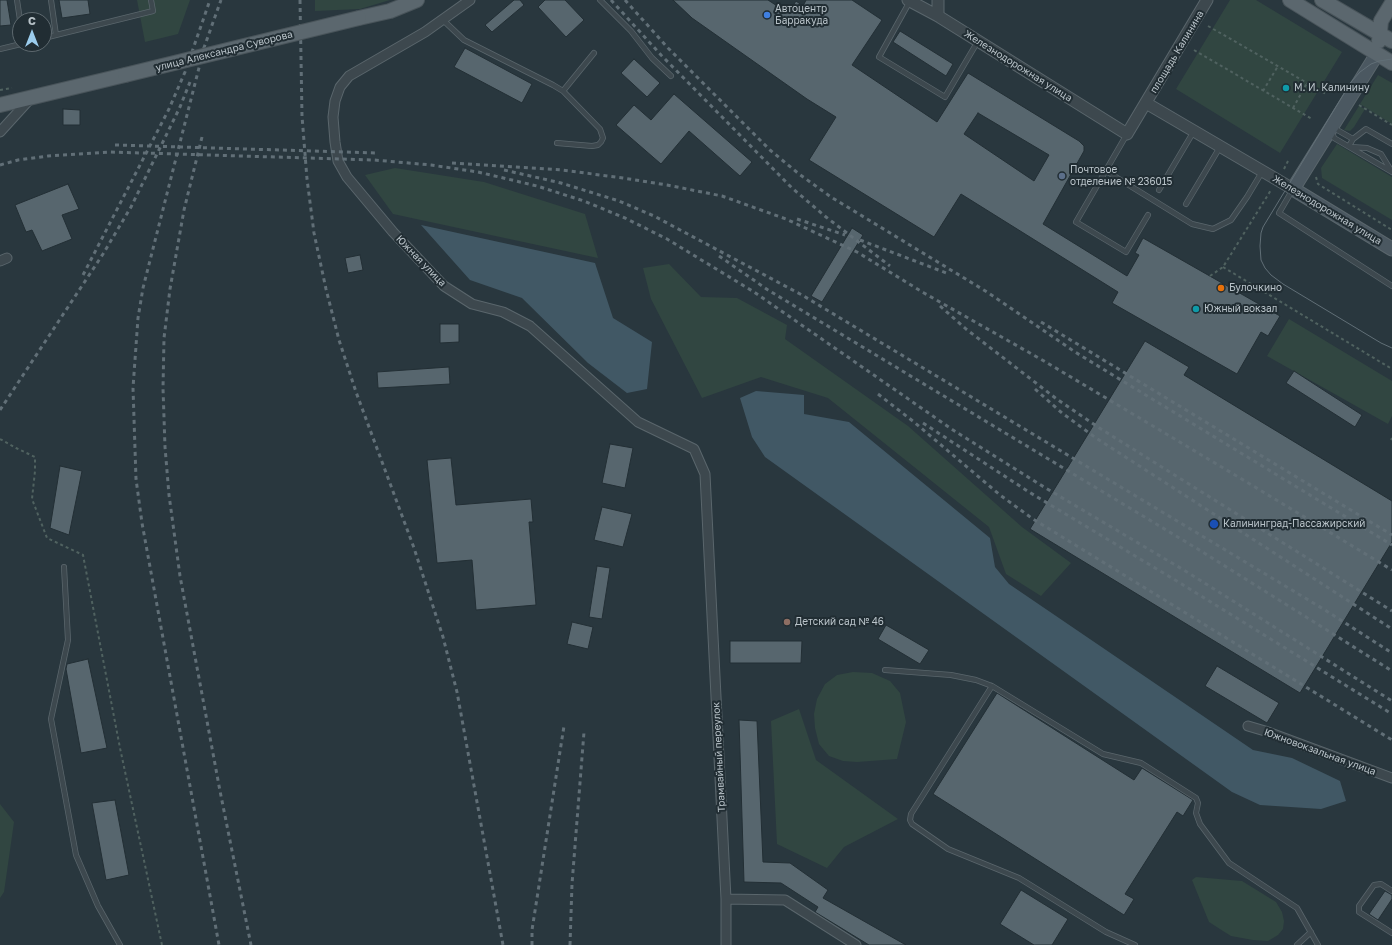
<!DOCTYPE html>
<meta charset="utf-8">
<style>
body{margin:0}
#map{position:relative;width:1392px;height:945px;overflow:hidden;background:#29373e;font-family:"Golos Text",sans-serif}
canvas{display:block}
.north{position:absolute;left:12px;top:12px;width:40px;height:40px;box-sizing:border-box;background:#212d33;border:1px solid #5e696f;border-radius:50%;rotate:0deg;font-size:11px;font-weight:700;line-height:16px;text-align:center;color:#b9c3c9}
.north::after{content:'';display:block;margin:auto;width:14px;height:18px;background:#9bccec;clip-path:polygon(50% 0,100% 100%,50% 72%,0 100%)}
</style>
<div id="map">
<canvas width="1392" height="945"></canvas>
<div class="north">С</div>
</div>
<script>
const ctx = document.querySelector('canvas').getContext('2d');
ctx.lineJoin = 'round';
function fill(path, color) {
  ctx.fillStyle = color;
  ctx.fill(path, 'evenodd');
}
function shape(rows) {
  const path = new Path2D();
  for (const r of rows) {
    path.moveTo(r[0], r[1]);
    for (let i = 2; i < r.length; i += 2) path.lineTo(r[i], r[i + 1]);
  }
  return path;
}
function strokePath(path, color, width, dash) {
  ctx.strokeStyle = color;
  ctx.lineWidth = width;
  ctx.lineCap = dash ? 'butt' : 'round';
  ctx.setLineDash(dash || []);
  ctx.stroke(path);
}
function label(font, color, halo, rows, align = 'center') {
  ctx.font = font + ' "Golos Text",sans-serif';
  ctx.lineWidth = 4;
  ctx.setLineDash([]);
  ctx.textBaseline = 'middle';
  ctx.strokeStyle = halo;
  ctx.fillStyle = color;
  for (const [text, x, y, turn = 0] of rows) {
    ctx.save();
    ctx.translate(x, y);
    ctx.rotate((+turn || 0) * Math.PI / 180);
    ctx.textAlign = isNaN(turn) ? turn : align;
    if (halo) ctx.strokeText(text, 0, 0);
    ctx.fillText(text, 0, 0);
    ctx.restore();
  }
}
fill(shape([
 [137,0,190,0,178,34,145,42],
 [315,0,390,0,360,9,315,11],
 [1230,0,1256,0,1342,52,1280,153,1176,89],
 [1378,75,1392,83,1392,124,1360,104],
 [1359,106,1365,109,1354,127,1350,131,1344,130],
 [1337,144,1392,177,1392,220,1322,178,1321,168],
 [395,168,484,182,585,214,598,258,393,214,365,175],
 [669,264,701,297,737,298,787,325,785,339,908,426,1022,527,1071,563,1041,596,1006,574,989,527,828,398,761,377,702,398,651,299,643,268],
 [1289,319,1392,381,1392,416,1388,424,1267,356],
 [853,672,872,673,890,681,900,693,906,722,897,759,857,762,843,761,829,756,819,744,815,728,814,714,817,699,825,684,837,675],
 [799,709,816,760,898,819,844,847,827,868,777,844,771,721],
 [0,804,14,822,4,892,0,898],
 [1196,877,1242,881,1276,902,1282,912,1284,921,1283,929,1278,935,1268,941,1253,940,1231,936,1223,931,1209,922,1192,880]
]), '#314641');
fill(shape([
 [421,225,595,263,613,318,652,342,647,389,627,393,588,363,522,298,470,280],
 [756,391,804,395,804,414,849,422,990,538,995,567,1009,584,1253,750,1292,758,1340,781,1346,801,1321,809,1260,805,1232,792,765,457,752,437,740,398]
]), '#415865');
const building = shape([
 [0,0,7,0,11,25,0,26,0,0],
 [59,0,88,0,90,14,62,18,59,0],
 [514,0,520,0,524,5,492,32,485,25,514,0],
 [545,0,565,0,584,20,566,37,538,7,545,0],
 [673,0,768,0,788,13,796,1,803,6,806,0,852,0,882,20,852,65,937,122,968,73,1079,141,1084,146,1084,151,1043,224,1127,276,1139,255,1135,253,1143,238,1280,316,1268,336,1261,332,1237,374,1112,303,1118,292,961,194,934,237,809,160,836,117,807,99,692,18,673,0],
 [978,113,1049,155,1034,181,964,134,978,113],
 [900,31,953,64,946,76,893,42,900,31],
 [465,48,532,84,522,103,454,67,465,48],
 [634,59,660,83,647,97,621,73,634,59],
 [674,94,752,162,740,176,689,131,661,164,616,125,634,105,651,120,674,94],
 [63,109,80,110,80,125,63,125,63,109],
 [68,184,79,209,62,215,72,239,42,251,32,230,26,232,15,205,68,184],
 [852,228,863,235,822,302,811,296,852,228],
 [360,255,363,270,348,273,345,258,360,255],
 [440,324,459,324,459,342,440,343,440,324],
 [1145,341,1189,367,1184,375,1392,501,1392,542,1300,693,1030,529,1145,341],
 [449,367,450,384,378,388,377,372,449,367],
 [1294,371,1362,415,1355,427,1286,383,1294,371],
 [610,444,633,448,625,488,602,483,610,444],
 [451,458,456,505,531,499,533,522,529,522,536,605,476,610,472,560,437,563,427,460,451,458],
 [60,466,82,471,69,535,50,528,60,466],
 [602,507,632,514,623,547,594,540,602,507],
 [597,566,610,568,602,619,589,617,597,566],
 [572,622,593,627,588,649,567,644,572,622],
 [886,625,929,650,920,664,878,639,886,625],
 [730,641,802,641,801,663,730,663,730,641],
 [88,659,107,748,81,753,66,669,67,664,88,659],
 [1217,666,1279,703,1267,723,1205,686,1217,666],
 [997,693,1134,780,1142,768,1193,800,1183,816,1177,812,1125,894,1134,899,1124,915,933,794,997,693],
 [739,720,757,721,763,862,790,863,828,890,823,898,906,945,869,945,815,912,818,907,781,883,744,882,739,720],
 [115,800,129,875,106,880,92,803,115,800],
 [1021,890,1068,919,1052,945,1034,945,1000,924,1021,890],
 [1385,891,1392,895,1392,899,1378,920,1369,914,1385,891]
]);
fill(building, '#57666e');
strokePath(building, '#232f35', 1);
const service = shape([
 [17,0,20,20],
 [51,0,56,35],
 [600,0,631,31,652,58,671,76],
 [910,1,879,57,945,97,978,41],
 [443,20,464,40,553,85,563,91,600,129,603,138,601,142,598,145,592,146,557,143],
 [44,38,153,11,151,0],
 [0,49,21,44],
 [563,91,594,53],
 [1332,127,1353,139],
 [1332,131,1334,138,1392,172],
 [1127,134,1076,222,1126,252,1148,215],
 [1349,146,1353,139,1366,129,1392,144],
 [1351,147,1367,148,1381,154,1392,172],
 [1106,171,1192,224,1213,229,1231,220,1247,197,1262,172],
 [1293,189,1279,213,1392,286],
 [1159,190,1194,131],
 [1186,204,1220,147],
 [64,567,68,640,51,719,76,855,98,906,120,945],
 [885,670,951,675,976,680,992,686,1103,754,1141,763,1196,798,1198,803,1196,813,1200,824,1229,863,1297,908,1318,945],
 [992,686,911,814,910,820,912,824,948,849,1019,878,1106,932,1135,945],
 [1392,891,1381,884,1374,885,1359,906,1359,912,1392,933],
 [1297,945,1311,932]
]);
const minor = shape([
 [470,0,425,32,349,76,340,87,335,101,333,117,335,142,338,161,347,177,393,232,444,286,472,304,503,312,530,326,638,422,694,449,705,474,726,899,726,945],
 [0,132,30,99],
 [0,261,7,258],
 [1248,726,1265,731,1392,778],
 [726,899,785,900,856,945]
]);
const tertiary = shape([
 [908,0,938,16,1127,134,1207,0],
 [938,0,938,16],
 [1146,103,1293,189]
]);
const secondary = shape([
 [1377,54,1293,189,1392,249]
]);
const primary = shape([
 [1290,0,1392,63],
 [1322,0,1392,41],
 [359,18,390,11,417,0],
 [1379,41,1381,21,1392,3],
 [0,105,125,75]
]);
strokePath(service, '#5a666c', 6);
strokePath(minor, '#5a666c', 11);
strokePath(tertiary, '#5a666c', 13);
strokePath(secondary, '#5a666c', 15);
strokePath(primary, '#49545a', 16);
strokePath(shape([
 [1208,26,1326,94],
 [1194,50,1312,119],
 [0,90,12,88],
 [1263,91,1278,66],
 [1359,105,1392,125],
 [1293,108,1307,83],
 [1284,169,1288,161],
 [1316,177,1318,184,1392,230],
 [1223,267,1392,369],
 [1210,276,1223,267,1271,190],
 [0,439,16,448,35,457,35,471,32,499,47,538,83,555,120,748,162,945],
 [1391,440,1392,438]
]), '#506260', 2, [3, 3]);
strokePath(service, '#3d484e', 4.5);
strokePath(minor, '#3d484e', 9);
strokePath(tertiary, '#3d484e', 11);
strokePath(secondary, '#4b5861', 13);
strokePath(primary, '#5b676e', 14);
strokePath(shape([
 [1392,59,1379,61,1371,64,1360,72,1351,82,1263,227,1261,233,1260,246,1261,260,1265,268,1271,275,1283,284,1381,343,1392,348]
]), '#616f77', 1);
strokePath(shape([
 [300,0,302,116,307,179,314,233,326,289,339,340,356,392,414,548,443,637,457,692,503,945],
 [611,0,661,55,792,188,826,217,890,266],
 [625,0,668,48,770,150,799,174,831,197,987,292,1075,352,1392,545],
 [203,52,143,288,138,318,133,388,136,479,142,523,219,945],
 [201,56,221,0],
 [202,137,184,210,170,289,164,338,163,388,165,447,169,495,180,576,220,791,251,945],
 [115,145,378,153],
 [452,163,562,170,623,178,667,185,722,196,786,219,857,252,924,293,1044,361,1240,478,1392,570],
 [0,165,18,160,48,156,110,152,374,160,431,165,478,172,537,186,584,201,625,218,667,239,754,292,953,430,1044,487,1187,572,1392,701],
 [504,170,561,183,619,201,654,216,802,295,1325,610,1392,653],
 [797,219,845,235],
 [860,240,949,274],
 [719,256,768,290,1201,551,1392,671],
 [83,275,169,109,185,72,210,0],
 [940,306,966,329,1058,400,1101,429,1392,611],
 [1041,322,1392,535],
 [1035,389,1062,413,1096,438,1392,629],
 [878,394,914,422,1000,495,1033,519,1392,740],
 [0,410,103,254,131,207,180,107,190,82],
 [923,423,1029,492,1180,583,1392,714],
 [532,945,532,930,564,726],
 [570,945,572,884,584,732]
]), '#616f77', 3, [4, 4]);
const primaryBridge = shape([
 [125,75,359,18]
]);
strokePath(primaryBridge, '#49545a', 16, []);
strokePath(primaryBridge, '#5b676e', 14);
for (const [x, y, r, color] of [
 [767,15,4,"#3f7fe0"],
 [1286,88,4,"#0f9aa8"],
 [1062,176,4,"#5c6f8a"],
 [1221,288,4,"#e8710a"],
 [1196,309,4,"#0f9aa8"],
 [1214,524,5,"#1a4fb4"],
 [787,622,4,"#8d6e63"]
]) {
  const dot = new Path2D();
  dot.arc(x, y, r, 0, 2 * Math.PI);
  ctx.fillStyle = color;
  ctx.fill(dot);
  strokePath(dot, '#212d33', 1.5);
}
label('10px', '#b9c3c9', '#212d33', [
 ["Автоцентр",775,9],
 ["Барракуда",775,21],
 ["М. И. Калинину",1294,88],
 ["Почтовое",1070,170],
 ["отделение № 236015",1070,182],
 ["Булочкино",1229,288],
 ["Южный вокзал",1204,309],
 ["Калининград-Пассажирский",1223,524],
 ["Детский сад № 46",795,622]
], 'left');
label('10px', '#b9c3c9', '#212d33', [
 ["улица Александра Суворова",224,51,-14],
 ["площадь Калинина",1177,52,-59],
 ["Железнодорожная улица",1018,66,32],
 ["Железнодорожная улица",1327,210,31],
 ["Южная улица",421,261,46],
 ["Южновокзальная улица",1320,752,20],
 ["Трамвайный переулок",719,757,-93]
]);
</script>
